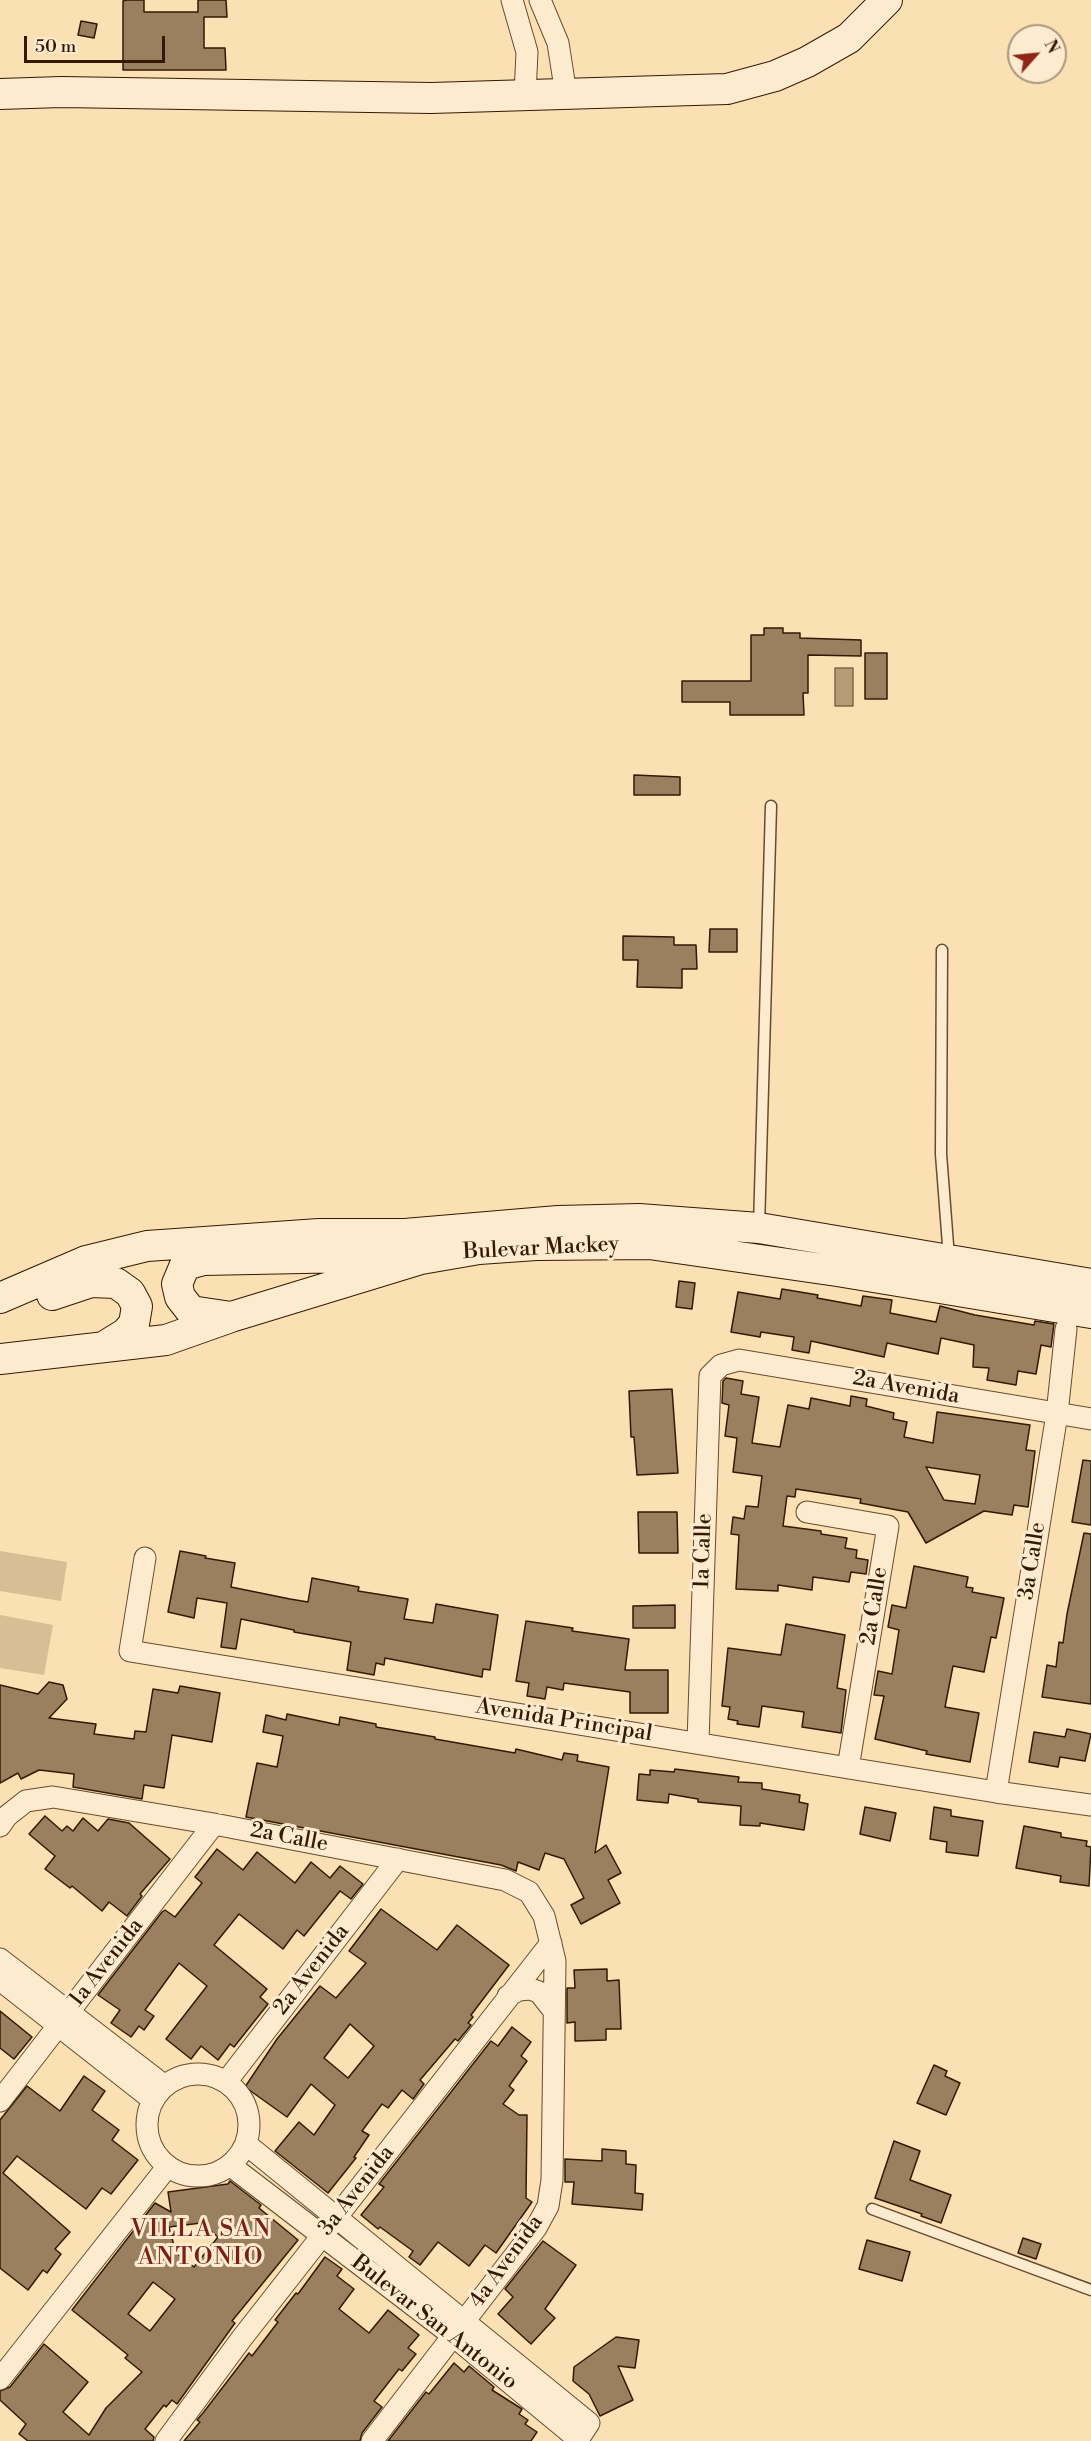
<!DOCTYPE html>
<style>
body{margin:0}
#map{position:relative;width:1091px;height:2441px;overflow:hidden;background:#fbe0b3;font-family:"Libre Bodoni",serif}
canvas{display:block}
.north{position:absolute;left:1007px;top:24px;width:60px;height:60px;box-sizing:border-box;background:#fcebce;border:2px solid #ac977d;border-radius:50%;rotate:63deg;font-size:16px;font-weight:700;line-height:24px;text-align:center;color:#341904}
.north::after{content:'';display:block;margin:auto;width:21px;height:27px;background:#8f2418;clip-path:polygon(50% 0,100% 100%,50% 72%,0 100%)}
.scale{position:absolute;left:24px;top:36px;width:141px;height:27px;box-sizing:border-box;border:3px solid #341904;border-top:0;padding-left:8px;font-size:18px;line-height:21px;white-space:nowrap;color:#341904;-webkit-text-stroke:4px #fcebce;paint-order:stroke}
</style>
<div id="map">
<canvas width="1091" height="2441"></canvas>
<div class="north">N</div>
<div class="scale">50 m</div>
</div>
<script>
const ctx = document.querySelector('canvas').getContext('2d');
ctx.lineJoin = 'round';
function fill(path, color) {
  ctx.fillStyle = color;
  ctx.fill(path, 'evenodd');
}
function shape(rows) {
  const path = new Path2D();
  for (const r of rows) {
    if (r.length === 3) {
      path.moveTo(r[0] + r[2], r[1]);
      path.arc(r[0], r[1], r[2], 0, 2 * Math.PI);
      continue;
    }
    path.moveTo(r[0], r[1]);
    for (let i = 2; i < r.length; i += 2) path.lineTo(r[i], r[i + 1]);
  }
  return path;
}
function strokePath(path, color, width, dash) {
  ctx.strokeStyle = color;
  ctx.lineWidth = width;
  ctx.lineCap = dash ? 'butt' : 'round';
  ctx.setLineDash(dash || []);
  ctx.stroke(path);
}
function label(font, color, halo, rows, align = 'center') {
  ctx.font = font + ' "Libre Bodoni",serif';
  ctx.lineWidth = 6;
  ctx.setLineDash([]);
  ctx.textBaseline = 'middle';
  ctx.strokeStyle = halo;
  ctx.fillStyle = color;
  for (const [text, x, y, turn = 0] of rows) {
    ctx.save();
    ctx.translate(x, y);
    ctx.rotate((+turn || 0) * Math.PI / 180);
    ctx.textAlign = isNaN(turn) ? turn : align;
    if (halo) ctx.strokeText(text, 0, 0);
    ctx.fillText(text, 0, 0);
    ctx.restore();
  }
}
fill(shape([
 [0,1551,67,1562,61,1601,0,1591],
 [0,1615,53,1625,44,1675,0,1668]
]), '#d9be95');
const water = shape([
 [835,668,853,668,853,706,835,706,835,668]
]);
fill(water, '#b79c78');
strokePath(water, '#83684a', 1.5);
const building = shape([
 [127,0,144,0,144,12,198,12,198,0,226,0,227,17,204,17,204,48,225,48,226,70,123,70,123,1,127,0],
 [81,21,97,24,94,38,78,35,81,21],
 [764,628,783,628,783,633,800,633,800,638,861,640,861,656,808,655,808,693,803,693,804,715,730,715,730,702,682,702,682,681,751,681,751,635,764,635,764,628],
 [865,653,887,653,887,699,865,699,865,653],
 [634,775,680,777,680,795,634,795,634,775],
 [710,929,737,929,737,952,709,952,710,929],
 [623,936,674,937,674,945,696,945,697,969,682,969,682,988,637,987,638,960,623,960,623,936],
 [679,1281,695,1283,692,1309,676,1307,679,1281],
 [782,1289,818,1295,817,1298,861,1306,863,1296,892,1300,890,1313,936,1322,940,1306,975,1315,1034,1325,1035,1321,1054,1324,1051,1347,1041,1345,1036,1374,1018,1371,1016,1385,987,1380,989,1368,973,1367,974,1345,941,1338,938,1354,887,1343,884,1357,811,1341,809,1353,792,1350,794,1337,761,1332,760,1337,731,1332,738,1292,780,1299,782,1289],
 [726,1378,743,1381,741,1394,759,1397,752,1443,780,1447,788,1405,809,1409,811,1398,850,1406,851,1396,867,1399,866,1406,894,1413,893,1419,907,1422,904,1437,933,1443,937,1412,1030,1425,1026,1450,1035,1451,1028,1507,1014,1505,1012,1515,984,1511,926,1543,908,1512,860,1503,861,1499,796,1489,795,1497,787,1496,783,1526,821,1531,821,1534,847,1538,845,1548,857,1550,856,1558,868,1560,866,1574,851,1572,849,1582,813,1577,812,1590,778,1585,778,1591,736,1589,739,1535,731,1534,733,1517,744,1519,746,1506,758,1507,762,1476,733,1472,737,1438,725,1436,729,1405,722,1403,723,1381,726,1378],
 [926,1467,980,1475,975,1504,944,1500,926,1467],
 [672,1389,678,1473,637,1475,634,1437,631,1437,629,1391,672,1389],
 [1083,1460,1091,1461,1091,1525,1072,1522,1083,1460],
 [638,1512,677,1512,678,1553,639,1553,638,1512],
 [1084,1533,1091,1534,1091,1704,1042,1697,1047,1665,1056,1667,1059,1642,1063,1643,1067,1614,1084,1533],
 [180,1551,206,1556,205,1558,235,1563,231,1587,290,1599,308,1602,312,1578,359,1587,358,1591,408,1599,404,1619,433,1623,436,1604,498,1615,490,1670,483,1669,482,1677,385,1658,384,1665,376,1663,374,1675,347,1670,351,1642,294,1632,294,1630,241,1619,236,1649,221,1647,227,1603,197,1598,194,1618,168,1612,180,1551],
 [914,1566,968,1577,966,1587,973,1588,972,1592,1004,1598,996,1638,991,1637,984,1672,953,1666,945,1707,979,1713,970,1762,926,1754,927,1751,875,1739,884,1696,874,1695,878,1671,892,1674,899,1630,888,1627,892,1605,906,1608,914,1566],
 [675,1605,675,1628,633,1628,633,1606,675,1605],
 [526,1621,573,1628,572,1631,629,1639,625,1670,668,1670,668,1713,630,1713,630,1692,564,1683,563,1690,547,1687,545,1699,527,1696,529,1683,516,1681,526,1621],
 [786,1624,845,1635,837,1688,846,1690,841,1733,802,1727,804,1712,762,1706,759,1727,737,1724,738,1721,728,1719,730,1707,722,1706,728,1648,781,1655,786,1624],
 [49,1682,63,1685,67,1699,49,1718,96,1724,94,1734,134,1739,135,1731,146,1732,153,1689,178,1693,180,1686,220,1693,212,1742,172,1735,164,1788,144,1785,142,1799,73,1787,74,1774,39,1770,21,1779,18,1773,0,1783,0,1685,38,1694,49,1682],
 [287,1714,339,1725,340,1717,376,1724,376,1727,435,1737,435,1739,515,1753,516,1749,562,1760,564,1753,578,1755,577,1761,609,1767,595,1853,606,1845,621,1873,608,1880,620,1903,581,1924,571,1905,584,1898,564,1859,545,1853,539,1870,518,1862,516,1871,501,1865,246,1817,257,1763,277,1767,283,1736,263,1732,266,1715,286,1720,287,1714],
 [1067,1729,1091,1734,1085,1761,1060,1757,1058,1767,1029,1762,1034,1732,1065,1737,1067,1729],
 [675,1769,739,1777,738,1782,762,1783,762,1789,800,1795,799,1802,808,1804,804,1830,760,1823,760,1826,740,1825,741,1806,698,1802,698,1799,669,1794,668,1803,637,1800,639,1774,650,1775,650,1770,674,1772,675,1769],
 [865,1807,896,1813,890,1841,860,1834,865,1807],
 [934,1807,951,1810,951,1816,983,1821,978,1856,946,1852,947,1842,930,1839,934,1807],
 [45,1816,62,1831,67,1826,73,1831,83,1818,98,1831,108,1819,129,1823,170,1859,140,1894,142,1896,127,1916,109,1902,102,1911,72,1886,70,1888,45,1869,55,1856,29,1834,45,1816],
 [1024,1826,1061,1833,1061,1837,1087,1841,1086,1846,1091,1847,1089,1886,1060,1882,1061,1876,1016,1868,1024,1826],
 [217,1849,243,1870,257,1852,295,1883,311,1862,330,1878,340,1866,363,1884,351,1899,340,1891,304,1936,297,1930,283,1949,239,1914,214,1945,267,1989,260,1997,268,2004,234,2047,230,2044,218,2060,201,2046,191,2059,166,2039,207,1986,179,1963,145,2010,154,2016,144,2030,139,2026,131,2037,111,2023,120,2010,98,1995,162,1912,165,1910,175,1917,202,1883,195,1877,217,1849],
 [381,1909,437,1950,457,1925,509,1965,471,2015,473,2017,468,2023,471,2025,458,2041,455,2039,420,2080,424,2084,413,2099,402,2090,388,2108,382,2104,362,2131,369,2135,354,2157,356,2158,328,2193,275,2151,299,2122,314,2135,335,2105,311,2084,287,2117,245,2087,277,2039,320,1986,336,1998,366,1963,349,1951,381,1909],
 [350,2024,374,2046,348,2078,324,2058,350,2024],
 [607,1969,607,1981,619,1980,621,2029,606,2029,606,2040,575,2041,575,2022,567,2023,567,1988,575,1988,574,1970,607,1969],
 [0,2011,32,2037,14,2059,0,2048,0,2011],
 [512,2027,531,2042,521,2056,527,2061,509,2086,514,2090,503,2104,519,2115,527,2115,526,2198,532,2202,496,2253,485,2245,469,2266,438,2242,420,2265,409,2257,413,2251,380,2227,378,2229,361,2215,384,2187,379,2184,491,2041,498,2046,512,2027],
 [934,2065,947,2071,945,2076,960,2083,946,2115,917,2103,934,2065],
 [84,2076,105,2091,92,2110,119,2130,112,2140,138,2160,111,2194,102,2188,86,2209,17,2156,3,2173,70,2232,55,2249,61,2254,47,2273,43,2270,28,2290,0,2268,0,2120,27,2086,60,2111,84,2076],
 [894,2141,920,2151,910,2180,951,2195,941,2223,921,2216,922,2214,875,2198,894,2141],
 [602,2149,626,2151,626,2164,636,2165,635,2193,643,2194,642,2210,572,2204,574,2182,565,2182,565,2159,602,2161,602,2149],
 [230,2181,261,2205,259,2208,298,2240,232,2321,235,2323,177,2404,172,2400,166,2407,164,2405,145,2429,154,2437,153,2441,28,2441,19,2434,26,2424,0,2400,0,2391,10,2387,44,2344,88,2382,63,2412,89,2435,106,2408,142,2372,125,2358,128,2355,72,2310,155,2203,171,2212,168,2192,228,2184,230,2181],
 [201,2223,218,2237,194,2267,176,2253,169,2227,201,2223],
 [153,2282,175,2299,150,2331,128,2314,153,2282],
 [1023,2238,1041,2244,1036,2259,1018,2253,1023,2238],
 [867,2240,910,2252,902,2281,859,2269,867,2240],
 [543,2241,576,2265,545,2309,555,2318,531,2344,498,2314,513,2297,505,2289,543,2241],
 [325,2257,342,2269,337,2276,354,2289,339,2309,369,2333,388,2310,419,2335,408,2348,416,2354,402,2371,399,2369,374,2401,382,2407,362,2433,360,2441,184,2441,200,2422,197,2420,203,2413,249,2353,252,2356,278,2322,275,2320,296,2293,298,2294,325,2257],
 [616,2337,639,2340,635,2368,618,2366,633,2400,600,2416,589,2394,573,2381,574,2367,616,2337],
 [454,2363,464,2372,469,2366,494,2387,492,2390,522,2409,519,2414,528,2420,525,2424,537,2432,531,2441,388,2441,426,2392,429,2394,454,2363]
]);
fill(building, '#9b805f');
strokePath(building, '#341904', 1.5);
const lane = shape([
 [942,950,941,1154,949,1258],
 [759,1227,771,806],
 [872,2209,1091,2290]
]);
const street = shape([
 [512,0,527,52,525,95],
 [540,0,558,43,566,94],
 [807,1512,888,1526,848,1768],
 [145,1558,130,1651,996,1792,1091,1805],
 [698,1742,710,1376,721,1365,739,1360,1091,1419],
 [996,1792,1057,1414,1066,1329],
 [0,1826,7,1816,26,1801,53,1797,214,1824,505,1880,529,1892,544,1916,555,1961,552,2180,548,2206,536,2228,372,2441],
 [0,1959,165,2086],
 [0,1980,153,2100],
 [508,1996,519,1990,530,1989,539,1992,554,2011],
 [198,2125,51],
 [226,2082,398,1859],
 [0,2101,214,1824],
 [246,2144,589,2423,577,2441],
 [232,2164,235,2169,452,2335,578,2439],
 [0,2379,168,2166],
 [166,2441,242,2338,551,1943]
]);
const secondary = shape([
 [0,94,61,92,431,98,727,89,775,76,807,62,849,38,887,0],
 [52,1295,91,1282,116,1283,130,1293,137,1306,134,1324,126,1333,105,1346],
 [0,1298,86,1261,147,1246,319,1234,405,1234,558,1221,639,1219,759,1228,1091,1284],
 [231,1317,191,1311,180,1297,177,1284,185,1265,203,1260,352,1257,394,1239],
 [0,1359,166,1340,231,1317,421,1259,479,1249,536,1245,649,1244,837,1271,1091,1313]
]);
strokePath(lane, '#664b30', 13);
strokePath(street, '#664b30', 23);
strokePath(secondary, '#341904', 32);
strokePath(lane, '#fcebce', 10);
strokePath(street, '#fcebce', 21);
strokePath(secondary, '#fcebce', 30);
label('22px', '#341904', '#fcebce', [
 ["Bulevar Mackey",541,1249,-3],
 ["2a Avenida",906,1388,10],
 ["1a Calle",704,1551,-88],
 ["3a Calle",1033,1561,-81],
 ["2a Calle",875,1606,-81],
 ["Avenida Principal",564,1721,9],
 ["2a Calle",289,1838,11],
 ["1a Avenida",107,1963,-52],
 ["2a Avenida",312,1970,-52],
 ["3a Avenida",357,2191,-52],
 ["4a Avenida",507,2262,-54],
 ["Bulevar San Antonio",434,2323,38]
]);
ctx.letterSpacing = '1.5px';
label('24px', '#7a1f14', '#fcebce', [
 ["VILLA SAN",201,2230],
 ["ANTONIO",201,2258]
]);
ctx.letterSpacing = '0px';
</script>
